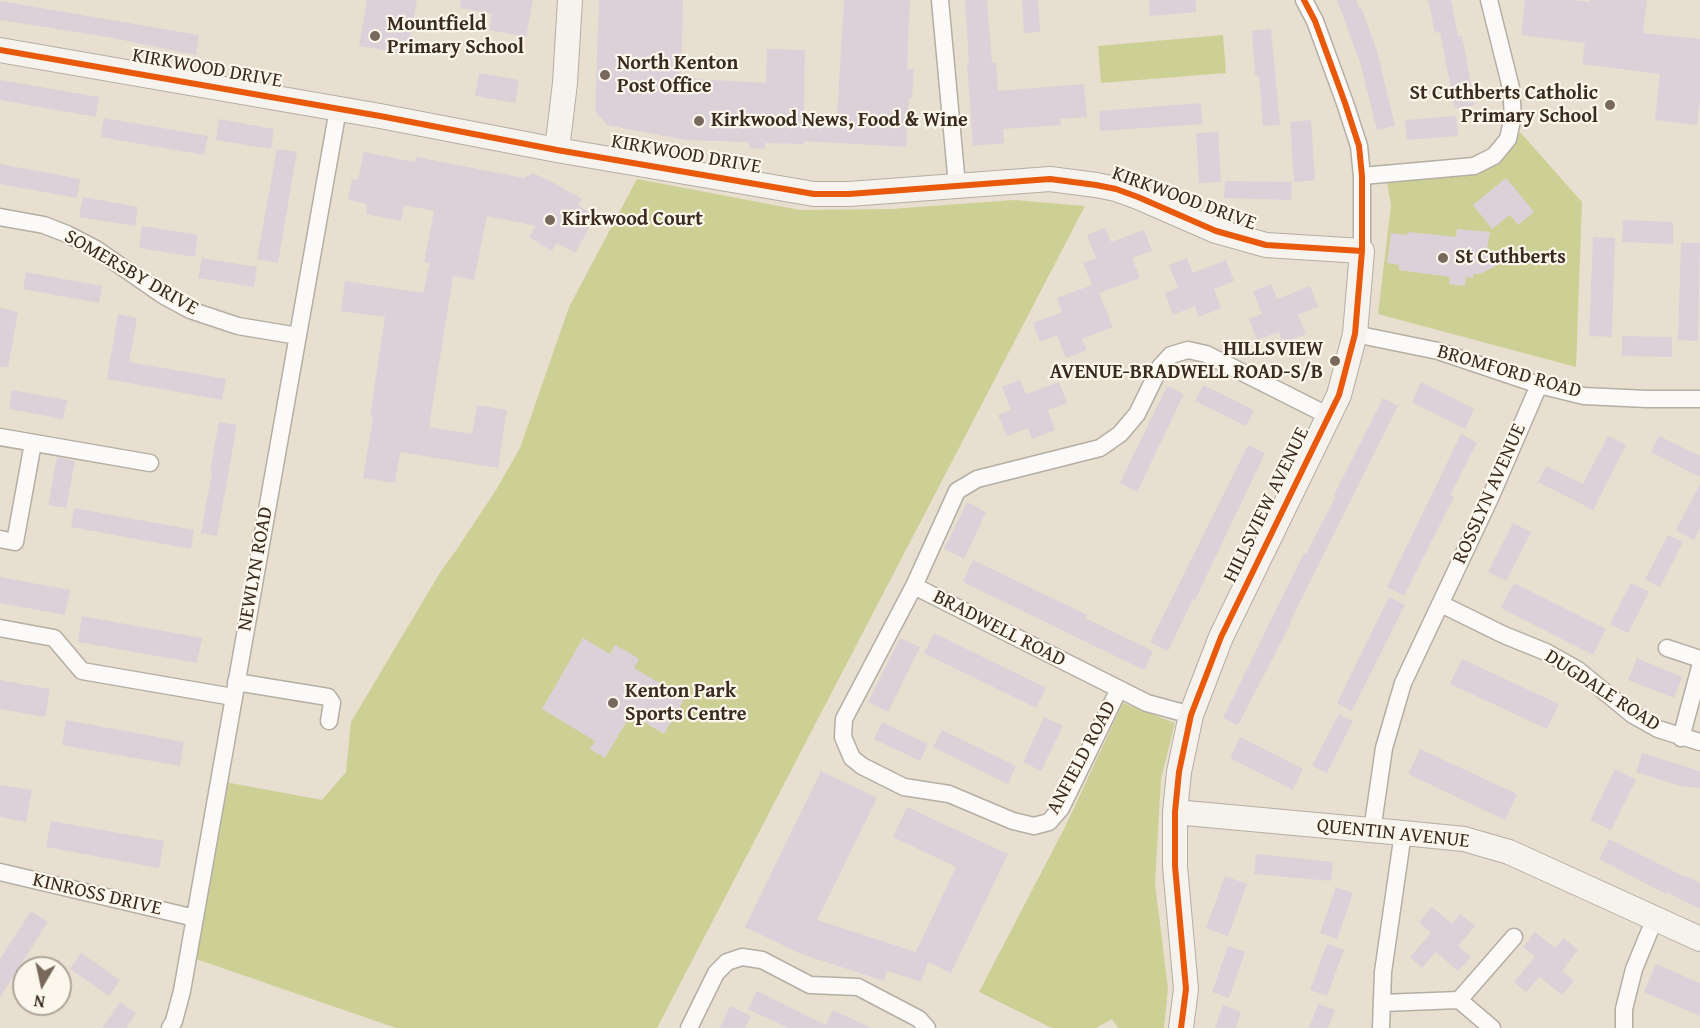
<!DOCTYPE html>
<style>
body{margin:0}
#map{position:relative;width:1700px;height:1028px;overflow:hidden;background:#e8dfd0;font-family:"Gentium Book Plus",serif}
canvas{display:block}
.north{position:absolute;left:12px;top:956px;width:60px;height:60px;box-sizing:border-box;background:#fbf7ec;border:2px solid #aea59a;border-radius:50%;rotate:189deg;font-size:16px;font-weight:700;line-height:24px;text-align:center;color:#3b2a1e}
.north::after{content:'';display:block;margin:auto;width:21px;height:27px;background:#78695c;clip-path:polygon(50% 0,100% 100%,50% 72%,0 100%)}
</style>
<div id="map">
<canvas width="1700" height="1028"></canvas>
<div class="north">N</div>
</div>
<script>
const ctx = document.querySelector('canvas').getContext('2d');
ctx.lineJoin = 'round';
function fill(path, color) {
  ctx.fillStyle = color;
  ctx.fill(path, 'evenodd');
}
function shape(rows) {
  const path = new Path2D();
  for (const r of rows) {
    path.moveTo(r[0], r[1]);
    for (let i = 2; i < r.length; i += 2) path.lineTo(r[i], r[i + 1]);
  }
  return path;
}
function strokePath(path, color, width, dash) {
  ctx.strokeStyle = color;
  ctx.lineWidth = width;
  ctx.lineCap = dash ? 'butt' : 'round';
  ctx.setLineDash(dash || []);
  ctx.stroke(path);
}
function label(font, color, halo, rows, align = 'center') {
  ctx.font = font + ' "Gentium Book Plus",serif';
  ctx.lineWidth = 4.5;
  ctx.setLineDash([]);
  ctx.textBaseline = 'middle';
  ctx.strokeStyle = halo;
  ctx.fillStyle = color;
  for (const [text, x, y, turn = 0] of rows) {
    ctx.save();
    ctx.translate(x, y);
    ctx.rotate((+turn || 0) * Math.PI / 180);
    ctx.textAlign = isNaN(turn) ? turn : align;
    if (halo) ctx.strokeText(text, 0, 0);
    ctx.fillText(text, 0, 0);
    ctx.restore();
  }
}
fill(shape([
 [1223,35,1226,73,1101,83,1098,46],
 [1520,132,1582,202,1576,367,1378,314,1391,205,1387,182,1479,174,1506,157],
 [637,179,800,210,891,209,1014,200,1085,206,657,1028,396,1028,196,959,225,782,322,800,346,772,351,722,441,571,457,549,496,490,520,448,569,307],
 [1123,703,1175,723,1161,779,1155,883,1168,989,1164,1028,1118,1028,1112,1019,1096,1028,1052,1028,979,992,1065,827]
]), '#ccd095');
fill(shape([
 [367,0,417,0,407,54,359,46],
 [461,0,533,0,526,37,489,30,492,14,460,8],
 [599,0,683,0,681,78,766,83,767,49,805,50,804,115,837,117,844,0,910,0,907,69,914,69,912,98,909,98,906,147,804,141,804,144,765,143,765,149,749,148,749,142,686,140,607,125,595,111],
 [965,0,987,0,992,63,996,62,998,91,1084,84,1087,117,1060,119,1061,125,1003,129,1004,143,973,146,967,64,969,64],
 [1022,0,1038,0,1040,32,1024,33],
 [1149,0,1196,0,1196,12,1150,16],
 [1337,0,1356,0,1359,8,1361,7,1377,51,1395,126,1377,130,1360,62],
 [1428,0,1451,0,1458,36,1462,36,1475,105,1455,108,1440,32,1435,33],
 [1525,0,1575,0,1590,2,1590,0,1647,0,1643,33,1700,39,1700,100,1697,125,1655,120,1660,74,1582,64,1585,43,1521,35],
 [0,1,199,35,196,55,108,37,0,20],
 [1271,29,1280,125,1263,126,1259,75,1255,76,1252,31],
 [479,73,519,80,515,103,475,96],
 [0,80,99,97,96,117,0,100],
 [1201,103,1202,124,1100,131,1099,111],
 [1456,116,1458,136,1407,140,1405,120],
 [104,118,208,136,204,155,101,137],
 [219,119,274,129,271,149,216,140],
 [1311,120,1315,180,1294,182,1290,122],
 [1218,132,1221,182,1199,183,1196,133],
 [277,149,297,152,278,263,257,259],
 [364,152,415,162,416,157,524,178,533,173,552,182,582,199,578,205,596,216,575,253,557,243,552,251,529,237,536,226,487,216,474,280,453,276,429,427,472,434,477,405,507,410,498,468,400,452,395,483,363,478,373,417,370,416,385,317,341,311,345,281,423,293,430,263,424,262,434,211,404,205,401,221,366,214,367,204,348,200,352,179,358,180],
 [0,164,80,179,77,198,0,184],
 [1506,178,1534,212,1518,225,1510,215,1492,229,1473,205],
 [1225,181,1292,182,1291,200,1224,198],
 [83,197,138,207,135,226,79,217],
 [1623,220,1673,222,1673,244,1622,242],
 [142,226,198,235,195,257,139,248],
 [1105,228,1111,242,1144,230,1152,251,1132,258,1140,278,1099,293,1113,327,1082,339,1087,350,1066,358,1057,335,1040,342,1033,323,1062,312,1057,298,1092,285,1083,263,1096,258,1087,235],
 [1457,229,1490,232,1487,249,1497,255,1496,266,1480,274,1473,274,1473,278,1466,277,1465,286,1449,284,1450,277,1399,270,1399,265,1387,263,1391,233,1407,235,1408,232,1456,237],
 [1593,237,1615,238,1612,337,1589,336],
 [1681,243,1700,243,1698,341,1678,340],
 [202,258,257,267,254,287,198,278],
 [1187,258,1193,273,1226,260,1234,281,1214,289,1221,308,1199,317,1195,306,1173,315,1165,293,1178,288,1169,265],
 [26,272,102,286,99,303,23,289],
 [1271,284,1277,299,1310,286,1318,307,1298,315,1306,334,1283,343,1279,332,1257,340,1249,319,1262,314,1253,291],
 [0,308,18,312,8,367,0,367],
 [118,314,137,318,129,362,226,379,222,400,107,379],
 [1622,336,1672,337,1672,357,1622,356],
 [1020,380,1026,394,1059,382,1067,403,1048,410,1055,430,1032,439,1028,428,1007,436,998,415,1011,410,1002,387],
 [1421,382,1474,409,1465,429,1412,402],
 [1203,385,1254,410,1246,426,1195,401],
 [1167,386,1184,394,1137,492,1120,483],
 [12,390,67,400,63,419,9,409],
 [1383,398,1398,406,1290,622,1291,623,1238,725,1223,718,1304,553,1306,554,1336,496,1334,495],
 [219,422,237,425,217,536,201,533,212,472,210,472],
 [1461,434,1477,443,1450,495,1454,497,1404,596,1387,587],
 [1608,436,1626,445,1593,510,1538,482,1546,466,1583,484],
 [1659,436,1700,456,1700,477,1651,452],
 [1248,445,1265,453,1195,600,1193,599,1168,651,1150,642],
 [57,457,75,461,66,508,48,505],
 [1700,484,1700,528,1694,540,1676,530],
 [967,502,986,512,964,559,944,549],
 [74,508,194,530,191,549,71,527],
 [1513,523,1531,532,1506,581,1488,572],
 [1668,535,1683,542,1660,587,1645,579],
 [973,560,1087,615,1085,618,1153,651,1144,670,963,582],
 [0,577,70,590,65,615,0,603],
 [1514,583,1606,629,1593,655,1501,608],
 [1631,583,1649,592,1628,633,1610,624],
 [1389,597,1405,605,1352,711,1337,703],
 [82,616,202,638,197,663,78,642],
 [934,633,1046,688,1036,708,924,653],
 [583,638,610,654,615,645,631,654,639,659,634,668,685,698,664,734,631,714,605,758,590,749,595,741,542,709],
 [900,638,920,647,888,712,868,702],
 [1637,658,1682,677,1674,698,1628,680],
 [1462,659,1559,704,1547,729,1450,684],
 [0,680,50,689,45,717,0,709],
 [1339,714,1353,721,1327,773,1312,766],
 [1044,717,1063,726,1041,771,1023,762],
 [66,720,184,742,180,766,62,745],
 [882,722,928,744,920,761,874,739],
 [942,730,1016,766,1008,784,933,747],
 [1240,737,1303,769,1293,790,1230,758],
 [1420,749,1517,794,1505,820,1408,774],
 [1642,753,1700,771,1700,788,1681,786,1636,772],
 [1615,769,1636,780,1611,830,1590,820],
 [821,771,877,798,817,920,916,952,956,867,893,837,907,807,1008,854,951,973,928,962,921,982,887,971,884,981,801,954,745,927],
 [0,785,32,790,26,822,0,817],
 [51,821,164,841,159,868,46,847],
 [1609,839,1685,877,1686,876,1700,883,1700,909,1667,892,1666,894,1599,859],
 [1256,854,1333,862,1331,881,1254,874],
 [1225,876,1247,884,1228,936,1206,928],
 [1336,887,1353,893,1337,939,1320,933],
 [1432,907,1452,924,1460,914,1475,926,1458,946,1471,957,1458,971,1436,952,1422,968,1410,957,1431,933,1419,922],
 [31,911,48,922,0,997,0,959],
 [1535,932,1555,948,1564,938,1578,950,1562,971,1574,981,1562,995,1540,977,1526,992,1514,982,1535,957,1523,947],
 [1327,944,1344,950,1327,996,1310,990],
 [1228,946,1245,952,1229,998,1212,992],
 [81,953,120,980,109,996,70,969],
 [1656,964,1700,983,1700,1016,1644,992],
 [757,991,826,1025,833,1010,871,1028,788,1028,748,1009],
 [120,1002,136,1013,126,1028,102,1028],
 [1318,1004,1335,1010,1328,1028,1309,1028],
 [1223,1005,1241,1012,1236,1028,1215,1028],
 [730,1006,751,1016,745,1028,720,1028]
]), '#dcd1d8');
const street = shape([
 [940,0,957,185],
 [1304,0,1315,21,1345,103,1359,146,1362,176,1362,251],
 [1362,176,1474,166,1494,156,1508,139,1513,116,1511,88,1489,0],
 [0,217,44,225,67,234,96,249,164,296,190,310,238,326,298,336],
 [1355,334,1438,351,1539,385,1584,396,1647,399,1700,399],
 [0,437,150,463],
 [0,539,15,542,33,443],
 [914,586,844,719,843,737,852,758,862,766,904,787,949,794,1013,821,1034,826,1049,822,1061,808,1119,689],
 [1441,604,1504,635,1546,652,1578,670,1633,715,1658,729,1700,742],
 [0,628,54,638,82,671,233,697],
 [1667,648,1700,659],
 [236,682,328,697,332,703,329,721],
 [1191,715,1147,703,914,586,957,491,977,479,1100,448,1120,434,1137,414,1160,367,1171,355,1188,350,1206,354,1329,416],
 [1681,738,1700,667],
 [1372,831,1384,748,1403,683,1491,496,1539,385],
 [0,872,195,918],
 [1459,1000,1492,1028],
 [1382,1003,1459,1000,1514,937],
 [170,1028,174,1021,182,991,338,109],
 [689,1028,716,973,727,962,742,957,762,960,810,985,858,987,919,1019,927,1028],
 [1381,1028,1383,972,1403,833],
 [1624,1028,1624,1009,1634,969,1655,918]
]);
const secondary = shape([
 [0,50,380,116,557,150,814,194,849,194,1050,179,1096,185,1116,189,1138,197,1216,231,1266,245,1362,251,1355,334,1339,395,1221,637,1191,715,1179,772,1175,812,1175,866,1186,989,1181,1028],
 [557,150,565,83,570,0],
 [1175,812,1403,833,1464,839,1509,852,1700,939]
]);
strokePath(street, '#b4aea3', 19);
strokePath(secondary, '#b4aea3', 26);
strokePath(street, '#fcfaf8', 16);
strokePath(secondary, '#f6f2ed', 24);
strokePath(shape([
 [0,50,380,116,557,150,814,194,849,194,1050,179,1096,185,1116,189,1138,197,1216,231,1266,245,1362,251],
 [1181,1028,1186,989,1175,866,1175,812,1179,772,1191,715,1221,637,1339,395,1355,334,1362,251,1362,176,1359,146,1345,103,1315,21,1304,0]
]), '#e8590c', 6);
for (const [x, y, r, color] of [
 [375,36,6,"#78695c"],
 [605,75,6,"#78695c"],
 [1610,105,6,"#78695c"],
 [699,121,6,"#78695c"],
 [550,220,6,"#78695c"],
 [1443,258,6,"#78695c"],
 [1335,361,6,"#78695c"],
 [613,703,6,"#78695c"]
]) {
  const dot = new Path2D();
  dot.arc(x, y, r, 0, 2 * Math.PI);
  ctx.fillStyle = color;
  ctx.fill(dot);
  strokePath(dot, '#fbf7ec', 2);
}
label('bold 20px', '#3b2a1e', '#fbf7ec', [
 ["Mountfield",387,25],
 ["Primary School",387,48],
 ["North Kenton",617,64],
 ["Post Office",617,87],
 ["St Cuthberts Catholic",1598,94,"right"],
 ["Primary School",1598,117,"right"],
 ["Kirkwood News, Food & Wine",711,121],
 ["Kirkwood Court",562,220],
 ["St Cuthberts",1455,258],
 ["HILLSVIEW",1323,350,"right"],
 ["AVENUE-BRADWELL ROAD-S/B",1323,373,"right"],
 ["Kenton Park",625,692],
 ["Sports Centre",625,715]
], 'left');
label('20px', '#3b2a1e', '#fbf7ec', [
 ["KIRKWOOD DRIVE",207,69,10],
 ["KIRKWOOD DRIVE",686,155,10],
 ["KIRKWOOD DRIVE",1184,199,20],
 ["SOMERSBY DRIVE",131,273,30],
 ["BROMFORD ROAD",1509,372,16],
 ["ROSSLYN AVENUE",1490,494,-66],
 ["HILLSVIEW AVENUE",1267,505,-64],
 ["NEWLYN ROAD",256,569,-80],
 ["BRADWELL ROAD",999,629,27],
 ["DUGDALE ROAD",1602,691,33],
 ["ANFIELD ROAD",1082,758,-62],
 ["QUENTIN AVENUE",1393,834,6],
 ["KINROSS DRIVE",97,895,13]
]);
</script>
